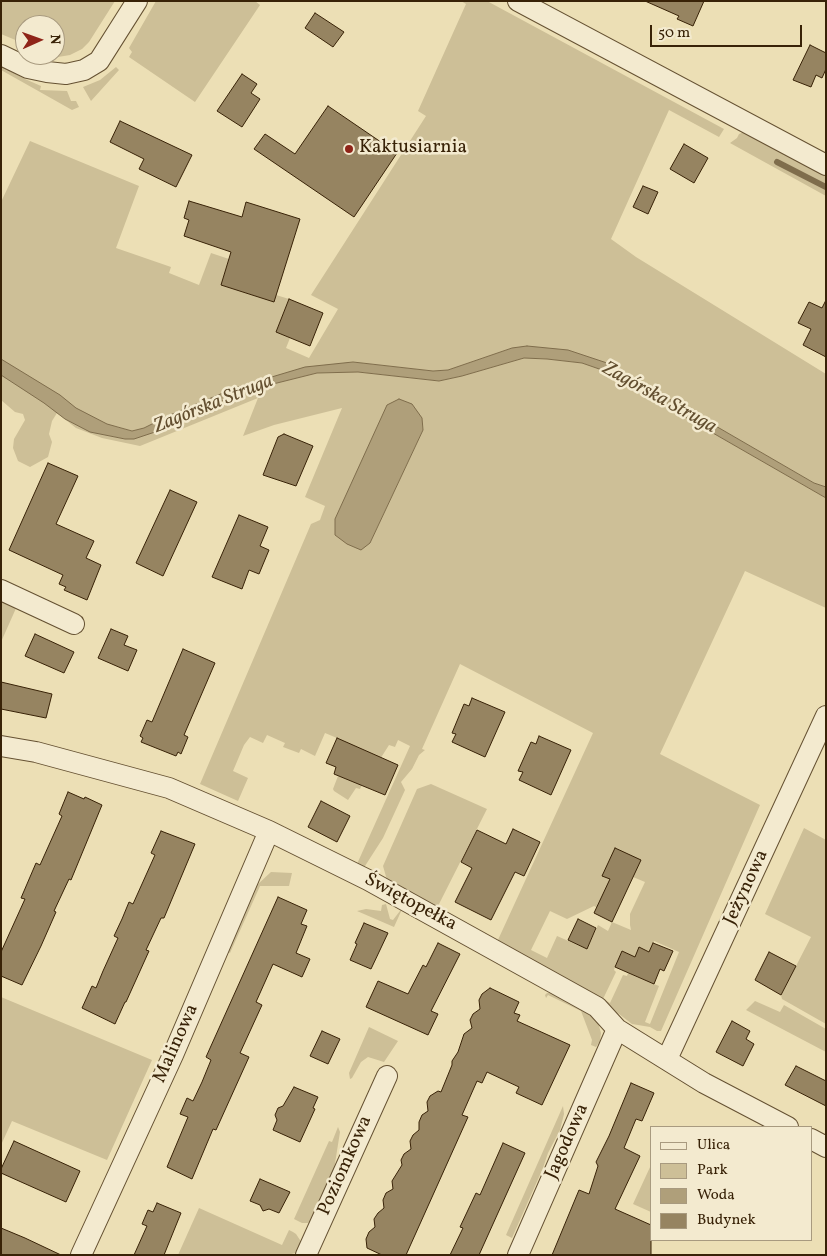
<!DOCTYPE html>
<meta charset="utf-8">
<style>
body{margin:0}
#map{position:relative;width:827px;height:1256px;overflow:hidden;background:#ecdfb5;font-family:Vollkorn,serif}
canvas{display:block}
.frame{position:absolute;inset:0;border:2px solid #382207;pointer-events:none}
.legend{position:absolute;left:650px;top:1126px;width:162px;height:115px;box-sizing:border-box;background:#f3eacf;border:1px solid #a89a7f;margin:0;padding:6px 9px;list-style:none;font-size:15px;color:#382207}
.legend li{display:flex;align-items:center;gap:10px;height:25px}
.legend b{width:25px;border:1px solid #a89a7f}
.north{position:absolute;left:15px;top:15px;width:50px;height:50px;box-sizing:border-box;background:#f3eacf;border:1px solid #a89a7f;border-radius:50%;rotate:88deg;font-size:14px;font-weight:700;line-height:20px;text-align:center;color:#382207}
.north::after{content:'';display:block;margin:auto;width:18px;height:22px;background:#8f2418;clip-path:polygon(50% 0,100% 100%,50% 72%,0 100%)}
.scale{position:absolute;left:650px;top:25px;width:152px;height:22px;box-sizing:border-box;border:2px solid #382207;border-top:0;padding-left:6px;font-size:15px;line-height:18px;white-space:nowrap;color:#382207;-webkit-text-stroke:4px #f3eacf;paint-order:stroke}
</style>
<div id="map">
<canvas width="827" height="1256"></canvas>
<div class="frame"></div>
<ul class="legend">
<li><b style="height:6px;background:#f3eacf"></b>Ulica</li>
<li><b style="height:14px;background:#cdbf97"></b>Park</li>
<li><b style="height:14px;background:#af9f7a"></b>Woda</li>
<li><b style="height:14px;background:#968461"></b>Budynek</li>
</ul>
<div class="north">N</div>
<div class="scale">50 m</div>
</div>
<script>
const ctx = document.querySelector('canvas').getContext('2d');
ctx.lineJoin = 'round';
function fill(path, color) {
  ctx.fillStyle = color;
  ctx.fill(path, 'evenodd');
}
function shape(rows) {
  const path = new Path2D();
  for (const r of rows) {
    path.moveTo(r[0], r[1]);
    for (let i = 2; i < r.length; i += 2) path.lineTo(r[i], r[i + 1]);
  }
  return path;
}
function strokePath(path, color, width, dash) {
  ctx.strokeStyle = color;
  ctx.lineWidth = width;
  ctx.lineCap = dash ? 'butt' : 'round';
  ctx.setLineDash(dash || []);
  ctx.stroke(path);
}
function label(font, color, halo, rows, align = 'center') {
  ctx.font = font + ' Vollkorn,serif';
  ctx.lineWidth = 5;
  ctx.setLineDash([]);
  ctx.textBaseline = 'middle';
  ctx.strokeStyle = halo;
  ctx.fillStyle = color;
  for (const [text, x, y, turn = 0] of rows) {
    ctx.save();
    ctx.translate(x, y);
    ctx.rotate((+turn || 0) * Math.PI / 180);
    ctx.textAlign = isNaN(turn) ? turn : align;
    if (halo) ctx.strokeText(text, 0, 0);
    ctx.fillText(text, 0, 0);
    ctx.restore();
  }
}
fill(shape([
 [1,1,115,1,89,42,82,49,70,55,58,57,52,55,55,55,55,25,25,25,25,44,1,34],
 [156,1,255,1,260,5,195,102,129,57,132,52,129,48],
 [461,1,487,1,724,129,719,137,669,110,611,239,636,257,826,374,826,487,814,483,607,363,512,348,448,370,433,371,353,362,254,381,170,415,144,428,132,431,115,426,110,436,125,439,164,429,202,409,249,390,317,373,358,372,439,381,462,376,524,358,547,359,582,363,605,371,826,498,826,608,745,571,660,754,760,805,661,1031,657,1031,650,1027,632,1024,606,1004,497,942,593,733,460,664,422,749,425,750,419,755,412,769,401,782,405,790,383,838,365,866,360,869,357,864,410,746,398,740,395,747,389,745,377,764,370,768,360,789,356,788,348,800,334,791,333,789,338,776,348,779,337,738,325,733,315,756,301,749,299,753,283,747,285,743,267,735,263,743,250,737,244,745,233,771,248,778,238,801,200,784,311,524,320,520,325,506,305,497,342,408,274,425,243,436,258,398,140,446,102,438,76,428,57,413,52,421,49,434,52,442,48,457,30,467,18,461,13,448,14,439,25,420,23,414,15,412,1,400,1,202,30,141,139,186,116,248,171,267,169,273,199,285,211,253,229,259,221,285,274,302,276,295,289,299,276,332,290,338,286,348,309,358,338,309,311,295,426,116,418,111,466,4],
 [422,418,423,430,370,543],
 [633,877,645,882,630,914,630,925,631,930,612,922,608,931,598,925,587,949,557,936,547,958,531,950,550,911,567,919,594,906,614,916],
 [654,941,679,952,650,1024,645,1022,659,986,654,984,628,973,627,976,623,975,610,1003,603,999,616,972,614,970,622,951,635,957,639,948,649,952],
 [1,66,25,79,41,86,40,90,67,91,71,101,76,101,79,107,72,110,1,70],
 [116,67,119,70,91,101,83,87,100,80],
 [744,132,826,176,826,196,730,143,737,138,739,134],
 [1,596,17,606,1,642],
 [431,784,487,809,437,908,387,880,383,866,417,789],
 [804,828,826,840,826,1024,782,999,781,995,811,937,765,914],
 [271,872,292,873,289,886,260,886,230,953,226,951,257,885],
 [386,904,390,919,393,920,403,907,394,927,357,911,366,909,381,911,382,905],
 [554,992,589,1011,597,1019,601,1033,600,1041,596,1047,591,1045,592,1040,581,1011,548,995,546,998,545,995,547,993],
 [1,997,152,1060,107,1160,12,1121,1,1145],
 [755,1001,780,1012,784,1005,826,1029,826,1052,746,1010],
 [369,1027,398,1041,384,1062,368,1057,361,1062,352,1078,350,1079,349,1073],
 [563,1106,564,1114,560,1130,548,1153,543,1168,512,1238,506,1235],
 [338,1127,340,1132,333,1176,312,1221,308,1223,302,1223,294,1219,329,1141,332,1142],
 [651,1165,651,1212,633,1204],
 [199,1208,282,1245,289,1230,293,1232,296,1234,302,1243,300,1252,287,1255,178,1255]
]), '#cdbf97');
const water = shape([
 [527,346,568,350,607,363,814,483,826,487,826,498,605,371,582,363,547,359,524,358,462,376,439,381,358,372,317,373,249,390,202,409,164,429,134,439,125,439,90,432,65,419,44,403,1,375,1,359,60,395,76,408,107,424,132,431,144,428,170,415,235,388,305,367,353,362,433,371,448,370,512,348,527,346],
 [399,399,412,404,422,418,423,430,370,543,361,550,347,544,335,535,335,519,387,405,399,399]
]);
fill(water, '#af9f7a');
strokePath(water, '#7f6d4c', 1);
strokePath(shape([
 [777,162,826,187]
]), '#7f6d4c', 6);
const building = shape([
 [645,1,704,1,693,26,677,19,679,16,645,1],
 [315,13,344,32,333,47,305,28,315,13],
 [810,45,826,53,826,69,822,78,816,75,811,87,793,80,810,45],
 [242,74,257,84,251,93,260,99,242,127,217,111,242,74],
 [328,106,397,153,354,217,254,149,265,134,295,154,328,106],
 [120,121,192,155,176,187,139,169,144,159,110,142,120,121],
 [684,144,708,158,694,183,670,169,684,144],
 [643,186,658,192,648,214,633,207,643,186],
 [189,201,242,217,246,202,300,219,274,302,221,285,231,252,184,236,189,220,184,218,189,201],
 [289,299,323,313,310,346,276,332,289,299],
 [826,300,826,357,803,345,811,329,798,323,809,302,822,308,826,300],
 [284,434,313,446,296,486,263,475,278,437,284,434],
 [48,463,78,476,56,524,94,541,86,558,101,565,87,600,64,590,66,587,59,584,63,575,9,550,48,463],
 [170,490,197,502,163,576,136,563,170,490],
 [239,515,268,527,260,546,269,550,259,574,249,570,242,589,212,577,239,515],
 [111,629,128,636,124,645,137,650,128,671,98,658,111,629],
 [35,634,74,652,64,673,25,656,35,634],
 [183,649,215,663,184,735,188,737,181,754,178,752,176,756,141,742,143,738,140,736,147,720,152,722,183,649],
 [1,682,52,694,46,718,1,709,1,682],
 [472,698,505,712,485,757,452,742,456,734,452,733,464,704,469,706,472,698],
 [539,736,571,750,551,795,519,780,523,772,518,771,531,742,536,744,539,736],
 [337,738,398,765,385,795,334,774,336,767,326,763,337,738],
 [68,792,84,799,85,797,102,805,71,880,69,879,54,911,56,912,41,946,22,985,1,976,1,952,25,899,21,898,36,863,40,865,62,816,59,814,68,792],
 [321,801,350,816,337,842,308,827,321,801],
 [513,829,540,842,524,876,515,872,491,920,455,902,472,868,461,862,477,830,506,844,513,829],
 [161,831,195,844,164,918,161,918,146,950,149,951,126,1002,125,1002,115,1024,82,1008,92,986,96,988,103,971,118,938,114,936,122,919,129,902,133,904,155,855,151,853,161,831],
 [615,848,641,860,612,922,594,913,610,879,602,876,615,848],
 [278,897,307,910,301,924,307,926,296,953,310,959,302,977,273,964,256,1002,262,1005,240,1053,249,1057,216,1130,213,1129,192,1179,167,1167,188,1117,180,1114,187,1098,193,1101,202,1082,211,1060,206,1057,278,897],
 [578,919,596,928,587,949,568,940,578,919],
 [364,923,388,933,371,969,350,960,357,944,355,943,364,923],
 [438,943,460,954,431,1011,438,1014,428,1035,366,1007,378,981,408,994,423,965,426,967,438,943],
 [653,943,673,951,664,971,660,969,654,984,615,967,622,951,635,957,639,947,649,952,653,943],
 [769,952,796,966,781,995,755,980,769,952],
 [490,988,519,1002,514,1013,520,1015,517,1021,570,1045,542,1105,516,1093,519,1087,487,1072,482,1083,477,1081,462,1115,468,1117,406,1255,382,1255,367,1248,366,1239,369,1232,375,1227,374,1219,378,1213,384,1208,383,1200,386,1193,393,1189,392,1181,402,1165,401,1160,404,1154,411,1149,410,1141,413,1135,419,1130,419,1122,422,1115,428,1111,427,1102,430,1096,438,1091,441,1092,452,1065,452,1061,458,1052,464,1034,472,1028,470,1020,473,1014,480,1009,479,1000,482,994,490,988],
 [732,1021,750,1031,746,1039,754,1044,743,1066,716,1052,732,1021],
 [322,1031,340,1039,328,1064,310,1056,322,1031],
 [796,1066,826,1081,826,1106,785,1085,796,1066],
 [631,1083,654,1093,642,1121,636,1119,624,1148,640,1156,615,1209,651,1225,651,1255,552,1255,579,1190,589,1194,598,1166,596,1162,609,1136,631,1083],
 [294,1087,318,1097,313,1108,315,1109,300,1142,273,1130,277,1120,275,1115,278,1108,283,1106,294,1087],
 [14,1141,80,1171,66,1202,1,1173,1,1169,14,1141],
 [503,1143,525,1153,479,1255,450,1255,463,1228,460,1227,476,1193,480,1195,503,1143],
 [260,1179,290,1192,279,1213,269,1209,263,1211,260,1205,250,1201,260,1179],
 [157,1203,181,1213,164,1255,134,1255,147,1226,142,1224,148,1210,153,1212,157,1203],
 [1,1228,25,1238,61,1255,1,1255,1,1228]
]);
fill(building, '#968461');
strokePath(building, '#382207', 1);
const minor = shape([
 [518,1,826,165],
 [1,55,28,68,47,72,66,74,84,70,99,61,137,1],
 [1,590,74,624],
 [1,746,36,752,169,788,269,831,368,880,597,1007,617,1029,704,1083,788,1127],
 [667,1059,826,716],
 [811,1139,826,1147],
 [81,1255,173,1055,269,831],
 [306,1255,387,1076],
 [518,1255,617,1029]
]);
strokePath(minor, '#655132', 22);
strokePath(minor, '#f3eacf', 20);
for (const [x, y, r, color] of [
 [349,149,5,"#8f2418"]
]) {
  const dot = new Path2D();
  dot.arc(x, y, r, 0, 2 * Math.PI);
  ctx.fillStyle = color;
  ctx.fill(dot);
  strokePath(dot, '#f3eacf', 2);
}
label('19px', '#382207', '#f3eacf', [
 ["Kaktusiarnia",359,149]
], 'left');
label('19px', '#382207', '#f3eacf', [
 ["Jeżynowa",747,888,-65],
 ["Świętopełka",410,903,28],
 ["Malinowa",177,1044,-66],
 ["Jagodowa",568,1142,-66],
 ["Poziomkowa",346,1166,-66]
]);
label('italic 20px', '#624e2f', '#f3eacf', [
 ["Zagórska Struga",659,399,29],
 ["Zagórska Struga",214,405,-22]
]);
</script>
